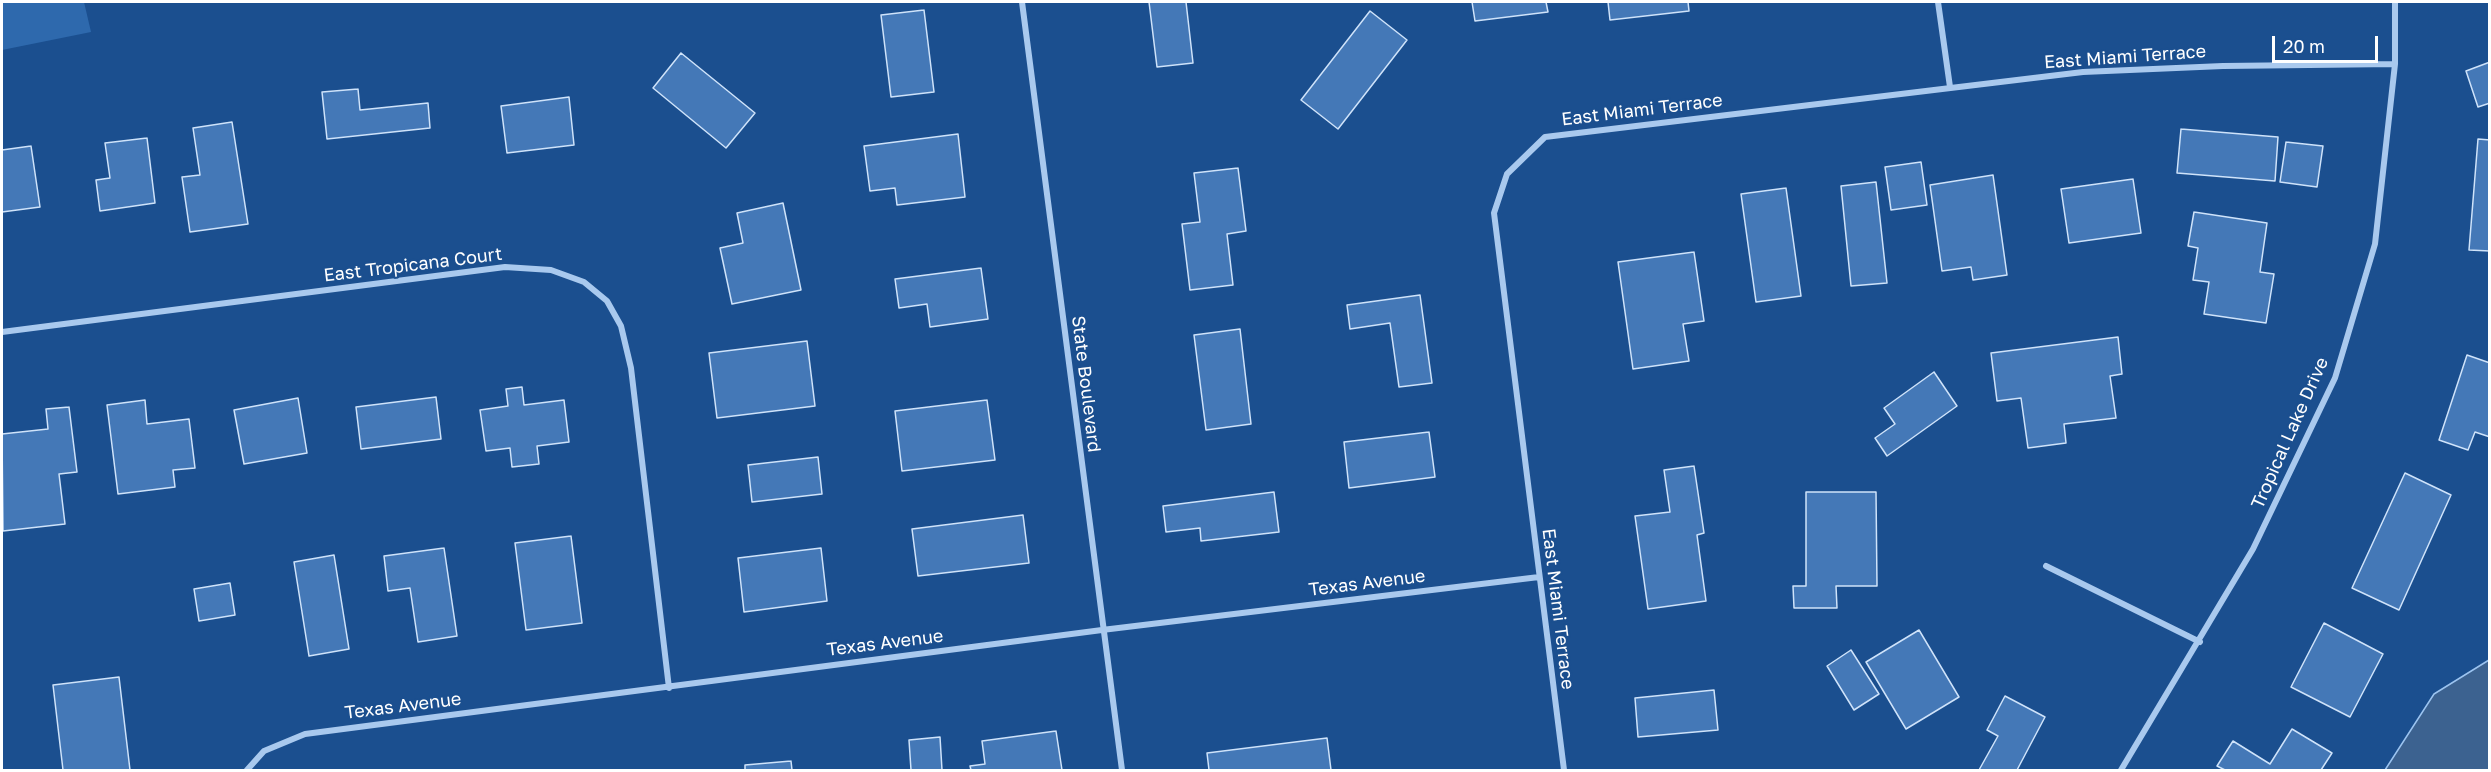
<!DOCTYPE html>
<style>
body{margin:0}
#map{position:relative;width:2491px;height:772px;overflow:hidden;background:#1b4f8f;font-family:"Golos Text",sans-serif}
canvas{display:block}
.frame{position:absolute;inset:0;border:3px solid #fff;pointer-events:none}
.scale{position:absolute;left:2272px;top:36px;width:106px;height:27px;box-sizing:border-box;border:3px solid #fff;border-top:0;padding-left:8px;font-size:18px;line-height:21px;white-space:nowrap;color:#fff;-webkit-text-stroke:4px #1b4f8f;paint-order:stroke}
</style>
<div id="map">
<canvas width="2491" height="772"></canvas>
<div class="frame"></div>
<div class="scale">20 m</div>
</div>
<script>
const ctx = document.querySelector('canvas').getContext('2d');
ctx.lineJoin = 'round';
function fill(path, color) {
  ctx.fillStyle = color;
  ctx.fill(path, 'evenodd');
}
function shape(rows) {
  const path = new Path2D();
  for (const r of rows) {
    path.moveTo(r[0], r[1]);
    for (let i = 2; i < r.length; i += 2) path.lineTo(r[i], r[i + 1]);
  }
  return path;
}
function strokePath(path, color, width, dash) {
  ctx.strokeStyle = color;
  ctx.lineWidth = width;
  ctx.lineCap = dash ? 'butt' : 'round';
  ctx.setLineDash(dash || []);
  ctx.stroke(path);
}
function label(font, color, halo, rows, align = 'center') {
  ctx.font = font + ' "Golos Text",sans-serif';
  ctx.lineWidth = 4.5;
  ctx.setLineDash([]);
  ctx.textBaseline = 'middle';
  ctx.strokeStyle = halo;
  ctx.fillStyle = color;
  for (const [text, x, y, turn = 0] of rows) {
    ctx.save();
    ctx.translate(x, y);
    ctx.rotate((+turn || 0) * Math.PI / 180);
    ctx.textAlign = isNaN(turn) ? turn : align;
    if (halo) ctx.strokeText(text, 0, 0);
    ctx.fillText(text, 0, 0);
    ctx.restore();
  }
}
fill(shape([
 [2,2,84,2,91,32,2,50]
]), '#2e69ad');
const water = shape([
 [2489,660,2489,770,2385,770,2434,694,2489,660]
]);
fill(water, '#3c6290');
strokePath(water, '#9cc4f0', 1.5);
const building = shape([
 [1149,2,1186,2,1193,63,1157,67,1149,2],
 [1472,2,1546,2,1548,12,1475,21,1472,2],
 [1608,2,1688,2,1689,11,1610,20,1608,2],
 [924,10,934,92,891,97,881,15,924,10],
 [1370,11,1407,40,1338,129,1301,100,1370,11],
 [681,53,755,113,726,148,653,88,681,53],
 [2490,62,2490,103,2478,107,2466,71,2490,62],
 [358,89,360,110,428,103,430,128,327,139,322,92,358,89],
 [569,97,574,145,507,153,501,106,569,97],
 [232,122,248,224,190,232,182,177,200,175,193,128,232,122],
 [2181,129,2278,137,2275,181,2177,173,2181,129],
 [958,134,965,197,897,205,895,188,870,191,864,146,958,134],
 [147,138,155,203,100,211,96,180,110,178,105,143,147,138],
 [2478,139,2490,140,2490,251,2469,250,2478,139],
 [2286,142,2323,146,2317,187,2280,182,2286,142],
 [31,146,40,207,2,212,2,150,31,146],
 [1921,162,1927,205,1891,210,1885,167,1921,162],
 [1238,168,1246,231,1227,234,1233,285,1190,290,1182,224,1200,222,1194,173,1238,168],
 [1993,175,2007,275,1973,280,1971,267,1942,271,1930,185,1993,175],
 [2133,179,2141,233,2069,243,2061,189,2133,179],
 [1876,182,1887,283,1851,286,1841,186,1876,182],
 [1786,188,1801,296,1756,302,1741,194,1786,188],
 [783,203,801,290,732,304,720,248,743,243,737,213,783,203],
 [2194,212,2267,223,2260,272,2274,274,2266,323,2204,314,2209,282,2193,280,2198,248,2188,246,2194,212],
 [1694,252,1704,321,1683,324,1689,361,1633,369,1618,262,1694,252],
 [981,268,988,319,930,327,927,304,899,308,895,279,981,268],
 [1420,295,1432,383,1399,387,1390,323,1350,329,1347,305,1420,295],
 [1240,329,1251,424,1206,430,1194,335,1240,329],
 [2118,337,2122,374,2110,376,2116,418,2064,424,2066,443,2028,448,2021,398,1997,401,1991,353,2118,337],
 [807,341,815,406,717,418,709,353,807,341],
 [2467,355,2490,363,2490,437,2475,432,2468,450,2439,440,2467,355],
 [1934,372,1957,406,1887,456,1875,438,1895,424,1884,408,1934,372],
 [522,387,524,405,564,400,569,442,537,446,539,464,512,467,510,448,486,451,480,410,508,406,506,389,522,387],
 [436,397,441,439,361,449,356,407,436,397],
 [298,398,307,453,244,464,234,410,298,398],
 [145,400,147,424,189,419,195,468,173,470,175,487,118,494,107,405,145,400],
 [987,400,995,460,902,471,895,411,987,400],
 [69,407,77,472,59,474,65,524,3,531,2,434,48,429,46,409,69,407],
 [1429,432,1435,477,1349,488,1344,442,1429,432],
 [818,457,822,494,752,502,748,465,818,457],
 [1694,466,1704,533,1697,535,1706,601,1648,609,1635,516,1670,512,1664,470,1694,466],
 [2405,473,2451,495,2399,610,2352,588,2405,473],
 [1274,492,1279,532,1201,541,1200,528,1166,532,1163,506,1274,492],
 [1806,492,1876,492,1877,586,1836,586,1837,608,1794,608,1793,586,1806,586,1806,492],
 [1023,515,1029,563,918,576,912,529,1023,515],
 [571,536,582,623,526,630,515,543,571,536],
 [444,548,457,636,418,642,410,588,388,591,384,556,444,548],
 [821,548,827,601,744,612,738,558,821,548],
 [334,555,349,649,309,656,294,562,334,555],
 [230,583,235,615,199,621,194,589,230,583],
 [2324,623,2383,654,2350,717,2291,687,2324,623],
 [1919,630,1959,697,1906,729,1866,662,1919,630],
 [1851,650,1879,694,1854,710,1827,666,1851,650],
 [119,677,130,770,63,770,53,685,119,677],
 [1714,690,1718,730,1638,737,1635,698,1714,690],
 [2005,696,2045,717,2017,770,1979,770,1998,736,1987,730,2005,696],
 [2292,729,2332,753,2321,770,2225,770,2217,766,2233,741,2270,764,2292,729],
 [1056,731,1062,770,971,770,970,766,985,764,982,741,1056,731],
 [940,737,942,770,911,770,909,740,940,737],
 [1327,738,1331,770,1209,770,1207,753,1327,738],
 [791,761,792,770,745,770,745,765,791,761]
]);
fill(building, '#4478b7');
strokePath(building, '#cfe3fa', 1.5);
strokePath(shape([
 [1022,2,1122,770],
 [1938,2,1950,87],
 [2,332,505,267,551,270,584,282,607,301,621,326,631,368,669,688],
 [2046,566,2200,642],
 [247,770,264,751,305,734,1102,630,1539,577],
 [1564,770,1494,213,1507,174,1545,137,2083,72,2223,66,2395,64],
 [2121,770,2253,549,2335,378,2375,244,2395,64,2395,2]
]), '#a9c9ee', 6);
label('18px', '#fff', '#1b4f8f', [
 ["East Miami Terrace",2125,57,-4],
 ["East Miami Terrace",1642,110,-7],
 ["East Tropicana Court",413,265,-7],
 ["State Boulevard",1086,384,83],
 ["Tropical Lake Drive",2290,433,-66],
 ["Texas Avenue",1367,583,-7],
 ["East Miami Terrace",1558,609,83],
 ["Texas Avenue",885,643,-7],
 ["Texas Avenue",403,706,-7]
]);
</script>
